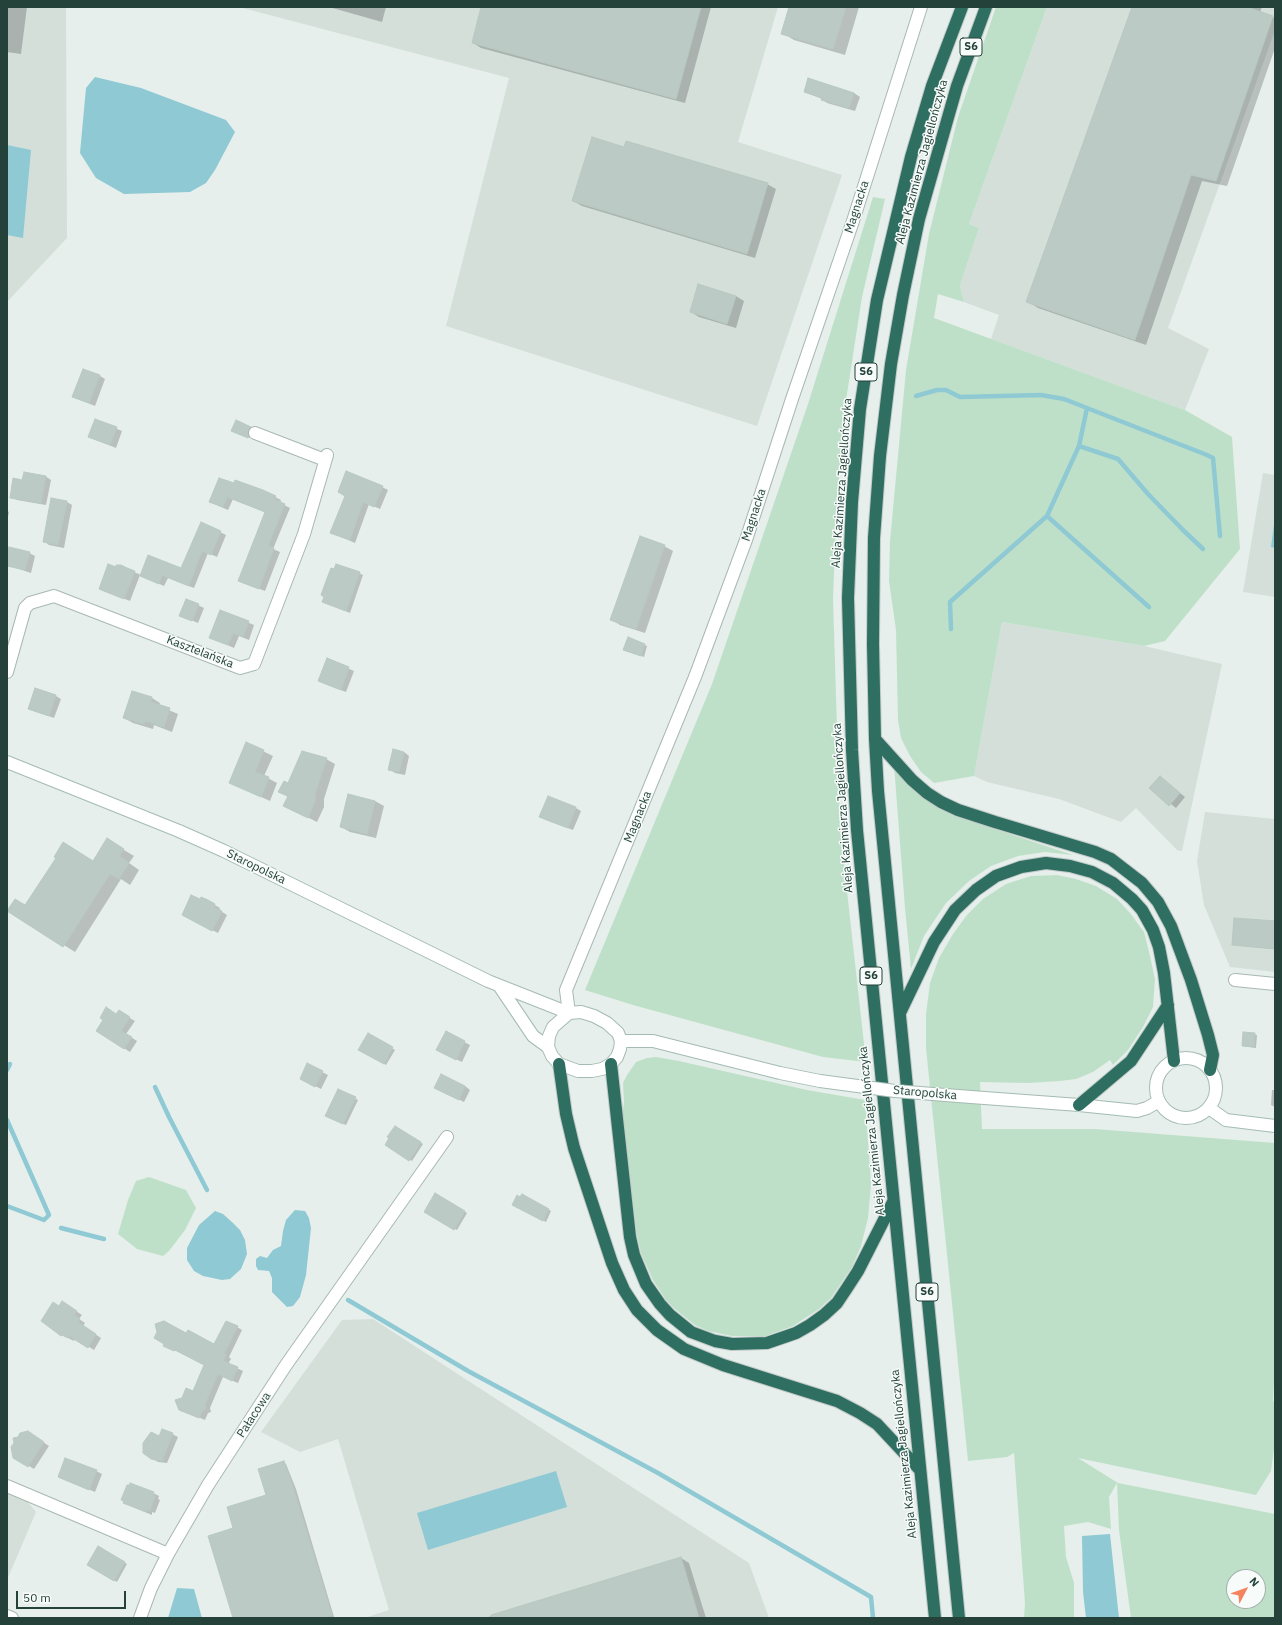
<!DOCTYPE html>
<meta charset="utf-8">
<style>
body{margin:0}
#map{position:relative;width:1282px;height:1625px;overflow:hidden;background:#e6efeb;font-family:"IBM Plex Sans",sans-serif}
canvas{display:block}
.frame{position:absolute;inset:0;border:8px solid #24423a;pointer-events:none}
.north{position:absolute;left:1226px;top:1569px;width:40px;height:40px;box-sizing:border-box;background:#f7fbf9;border:1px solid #a3b1ad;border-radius:50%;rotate:49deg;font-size:11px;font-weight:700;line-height:16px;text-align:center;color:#24423a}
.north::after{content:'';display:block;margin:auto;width:14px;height:18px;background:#f4845f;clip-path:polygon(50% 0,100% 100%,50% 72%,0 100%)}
.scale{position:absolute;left:16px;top:1591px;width:110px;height:18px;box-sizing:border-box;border:2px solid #24423a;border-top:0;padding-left:5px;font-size:12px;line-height:14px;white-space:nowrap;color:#24423a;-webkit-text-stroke:3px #f7fbf9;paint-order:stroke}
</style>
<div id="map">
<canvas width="1282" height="1625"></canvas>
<div class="frame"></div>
<div class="north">N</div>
<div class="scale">50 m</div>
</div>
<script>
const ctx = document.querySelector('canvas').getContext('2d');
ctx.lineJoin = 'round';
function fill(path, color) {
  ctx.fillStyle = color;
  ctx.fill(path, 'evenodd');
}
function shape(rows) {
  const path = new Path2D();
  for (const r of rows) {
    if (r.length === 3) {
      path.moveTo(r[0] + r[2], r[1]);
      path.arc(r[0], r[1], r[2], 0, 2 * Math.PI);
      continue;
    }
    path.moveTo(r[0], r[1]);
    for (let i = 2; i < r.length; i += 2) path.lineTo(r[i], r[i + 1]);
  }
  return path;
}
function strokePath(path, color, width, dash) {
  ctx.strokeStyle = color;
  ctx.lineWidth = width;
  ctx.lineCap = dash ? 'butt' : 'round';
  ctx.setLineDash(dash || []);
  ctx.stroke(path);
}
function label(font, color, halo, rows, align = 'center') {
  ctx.font = font + ' "IBM Plex Sans",sans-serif';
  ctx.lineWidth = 3;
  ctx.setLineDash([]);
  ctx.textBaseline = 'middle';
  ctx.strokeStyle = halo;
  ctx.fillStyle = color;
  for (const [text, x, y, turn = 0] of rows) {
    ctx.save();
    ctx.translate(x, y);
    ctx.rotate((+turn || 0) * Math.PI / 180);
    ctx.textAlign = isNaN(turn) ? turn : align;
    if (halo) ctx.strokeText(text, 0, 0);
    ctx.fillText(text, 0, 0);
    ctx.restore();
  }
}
fill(shape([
 [7,7,66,7,67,238,7,302],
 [239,7,778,7,738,142,842,175,757,426,446,326,509,78],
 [1047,7,1275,7,1275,30,1168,328,1209,349,1185,410,991,339,999,315,964,302,960,286,979,228,969,224],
 [1263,473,1275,475,1275,597,1243,592],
 [1002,622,1144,646,1222,664,1182,851,1177,850,1136,808,1121,822,1059,799,987,782,974,776],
 [1205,812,1275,819,1275,972,1230,967,1204,905,1197,861],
 [373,1319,749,1563,769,1618,364,1618,389,1610,338,1439,300,1452,261,1432,342,1320],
 [7,1492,27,1501,36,1512,7,1580]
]), '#d4dfda');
fill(shape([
 [996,7,1047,7,969,224,979,228,960,286,964,302,938,294,934,318,1185,410,1232,437,1240,549,1165,641,1144,646,1002,622,974,776,934,783,921,772,910,756,901,738,898,720,896,630,889,581,890,541,906,370,929,234,958,117],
 [873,197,885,199,862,297,845,407,837,501,833,598,840,828,866,1062,823,1057,633,1005,585,990,712,684,808,404],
 [894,765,907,784,923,798,938,808,956,816,1073,855,1045,852,1018,856,991,866,969,881,946,903,924,936,911,969,905,908],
 [1057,875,1076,879,1096,886,1117,899,1130,913,1144,932,1150,956,1155,980,1153,1007,1143,1027,1128,1050,1113,1065,1110,1060,1093,1072,1076,1079,1060,1081,1028,1083,980,1082,982,1129,1095,1129,1275,1143,1275,1363,1273,1401,1275,1402,1275,1441,1271,1471,1256,1495,1078,1458,1118,1483,1275,1514,1275,1618,1131,1618,1119,1530,1117,1483,1109,1497,1111,1529,1088,1522,1064,1526,1066,1557,1074,1583,1074,1618,1024,1618,1025,1603,1014,1453,1007,1457,968,1461,926,1048,926,1014,930,983,939,958,953,934,967,915,983,899,1006,884,1031,876],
 [1234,1577,1258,1577,1258,1601,1234,1601],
 [656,1057,679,1061,807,1090,865,1100,871,1184,868,1218,861,1246,852,1267,831,1298,819,1309,793,1326,766,1336,732,1336,708,1331,695,1325,675,1309,666,1300,653,1280,641,1253,637,1236,622,1116,624,1103,623,1083,627,1075,636,1062,647,1058],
 [149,1177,186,1190,196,1208,185,1230,169,1251,163,1256,137,1249,118,1234,128,1200,136,1181]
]), '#bfe0c8');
fill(shape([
 [95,77,141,88,226,120,235,132,215,170,206,183,190,192,124,194,96,178,80,153,86,88],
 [7,145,31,150,23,238,7,235],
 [1275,517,1275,548,1271,547],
 [295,1210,305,1211,309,1218,311,1228,306,1275,300,1297,293,1306,287,1307,272,1292,272,1278,269,1271,258,1270,256,1266,256,1259,260,1256,267,1258,273,1250,281,1246,283,1231,286,1220],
 [215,1211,223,1214,233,1223,240,1230,245,1240,247,1254,241,1269,230,1279,222,1280,203,1276,194,1271,187,1260,187,1248,199,1225],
 [556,1471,567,1507,428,1550,417,1513],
 [1110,1534,1119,1618,1086,1618,1083,1592,1082,1536],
 [177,1588,194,1589,202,1618,168,1618]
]), '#8ec9d4');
fill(shape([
 [7,7,27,7,21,54,7,52],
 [329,7,386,7,382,22],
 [482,7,711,7,685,103,481,48,473,43],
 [790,7,859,7,845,55,794,40,782,33],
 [1133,7,1262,7,1260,12,1275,18,1275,48,1227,186,1202,181,1146,345,1038,308,1027,301],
 [809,79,854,93,860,97,855,111,827,103,822,99,805,92],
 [767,184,776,189,755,258,582,206,573,201],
 [736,296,744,301,736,328,699,317,691,312],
 [100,376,105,379,95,406,73,397],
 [95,420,122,431,116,448,89,437],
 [236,422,253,429,250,432,250,438,235,432],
 [45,476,51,480,46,505,17,500,11,497],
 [219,479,275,497,281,500,280,503,290,508,273,549,280,552,265,591,239,581,266,512,233,499,228,510,210,502],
 [382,487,388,490,380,509,369,504,355,543,332,533,346,496],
 [52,499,67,502,72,505,64,548,49,545,44,541],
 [7,511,9,512,7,521],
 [202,523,226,535,217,557,208,553,194,588,168,578,164,586,140,575,130,601,100,589,134,572,141,575,182,570],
 [664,546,673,551,645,633,620,625,612,620],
 [29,553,35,556,31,573,7,565,7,560],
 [359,573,363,575,350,613,323,602],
 [187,600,204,608,198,623,186,618],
 [220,611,254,625,249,640,239,636,234,648,210,637],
 [628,638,647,646,644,657,627,651],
 [327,659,354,671,346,692,325,684],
 [56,696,61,699,54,718,29,709],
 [152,698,160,703,159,706,178,714,172,732,154,725,153,729,133,723,124,718],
 [246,743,273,756,264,776,277,783,270,801,230,783],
 [404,752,409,756,405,775,395,773,389,769],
 [326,759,335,764,324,799,324,807,317,822,285,806,288,797,280,792,289,784],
 [1160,777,1185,797,1176,808,1151,788],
 [349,795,375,801,384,806,376,838,350,832,341,827],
 [576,808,581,811,573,830,546,820],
 [107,840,134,856,129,863,139,870,130,885,121,879,75,952,8,910,26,906,57,858,64,843,94,862],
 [202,898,220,908,219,910,227,915,218,933,188,918],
 [1275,922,1275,949,1233,945],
 [119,1012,135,1021,126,1034,137,1041,130,1052,97,1031,104,1020,117,1015],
 [446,1033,470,1045,462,1062,443,1053],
 [1244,1033,1257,1035,1256,1048,1243,1046],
 [368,1034,395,1050,386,1065,359,1049],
 [308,1065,328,1075,321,1089,306,1081],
 [465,1086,470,1090,464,1102,441,1091],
 [338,1090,358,1100,346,1125,326,1116],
 [1272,1090,1275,1090,1275,1107,1271,1105],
 [396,1127,423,1144,412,1161,386,1145],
 [435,1194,467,1213,457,1230,425,1212],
 [522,1195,551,1211,546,1222,514,1204],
 [68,1306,82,1315,79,1319,85,1323,83,1326,101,1338,94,1350,75,1338,74,1341,62,1335],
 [237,1327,242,1330,229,1357,231,1359,228,1364,243,1371,238,1383,223,1377,210,1408,211,1412,208,1413,205,1420,186,1412,182,1398,194,1392,205,1365,165,1345,186,1335,215,1345],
 [172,1434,178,1437,167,1463,158,1462,151,1458,160,1437],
 [34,1436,49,1446,34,1469,14,1457],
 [283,1462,286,1464,296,1489,334,1617,330,1618,234,1618,235,1529,267,1496],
 [96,1471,102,1474,95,1492,59,1477],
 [153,1493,159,1496,158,1499,160,1500,155,1513,152,1512,152,1515,124,1503],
 [99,1547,127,1564,117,1582,88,1565],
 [681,1558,689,1563,706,1618,485,1618]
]), '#0003');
strokePath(shape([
 [916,396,937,390,946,390,960,397,1041,395,1064,399,1207,455,1213,458,1220,536],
 [1079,446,1118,459,1148,494,1183,530,1203,549],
 [1047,516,1149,607],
 [951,629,950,602,1047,516,1079,446,1087,408],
 [7,1070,10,1064],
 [155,1087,169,1117,207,1190],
 [7,1120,49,1215,44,1220,7,1206],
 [61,1228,104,1239],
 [348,1300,468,1371,658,1473,871,1597,873,1618]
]), '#8ec9d4', 4.5);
const building = shape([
 [481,7,701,7,676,99,472,43,481,7],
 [789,7,846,7,833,49,781,34,789,7],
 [1132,7,1247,7,1273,16,1216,181,1191,175,1135,340,1026,302,1132,7],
 [808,78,854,93,849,108,821,100,822,98,804,92,808,78],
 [592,137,624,147,626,141,768,183,747,254,572,201,592,137],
 [698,284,736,296,727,324,690,312,698,284],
 [83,369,100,375,89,403,72,397,83,369],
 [95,419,117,427,110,445,88,437,95,419],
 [236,420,251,427,248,431,248,438,231,431,236,420],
 [346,471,383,486,374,507,363,502,350,540,330,533,345,496,338,492,346,471],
 [24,472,46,476,41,503,10,498,13,478,22,480,24,472],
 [219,478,234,483,235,480,263,490,276,496,274,499,285,504,268,546,274,548,259,589,238,581,265,512,227,497,223,507,209,502,219,478],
 [51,498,67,501,58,545,43,542,51,498],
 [201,522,221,531,211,555,202,551,189,586,162,575,159,584,140,576,148,555,181,568,201,522],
 [640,536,665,545,636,629,610,620,640,536],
 [9,547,30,552,25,570,7,566,7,556,9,547],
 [108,564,116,567,116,565,121,565,127,568,135,571,124,599,99,589,108,564],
 [336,564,360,572,346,611,322,602,324,597,321,595,326,581,331,568,334,569,336,564],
 [186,599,199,604,192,621,179,616,186,599],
 [220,610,249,621,243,637,233,633,228,645,209,638,220,610],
 [628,637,645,644,641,656,623,650,628,637],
 [327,658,349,667,341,690,318,681,327,658],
 [35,688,56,695,49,716,28,709,35,688],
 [132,691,152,697,151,702,170,708,164,727,145,721,144,724,123,718,132,691],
 [246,742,264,750,255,772,269,777,261,797,229,783,246,742],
 [393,749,404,752,399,772,388,770,393,749],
 [302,751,327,758,315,793,315,801,308,818,283,806,288,796,278,792,284,781,288,783,302,751],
 [1160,776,1180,793,1169,806,1149,788,1160,776],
 [348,794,375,801,367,834,340,827,348,794],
 [548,796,576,807,568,828,539,817,548,796],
 [107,838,124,849,119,856,129,863,119,879,110,874,63,947,7,911,15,899,25,905,56,858,54,857,63,842,93,861,107,838],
 [191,895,200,899,201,897,208,900,215,904,214,907,222,911,212,931,182,915,191,895],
 [1234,918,1275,921,1275,949,1232,945,1234,918],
 [106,1007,116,1014,119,1010,130,1017,121,1031,132,1037,124,1049,96,1031,103,1020,100,1018,106,1007],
 [446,1031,465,1041,456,1060,436,1050,446,1031],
 [1243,1032,1255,1033,1254,1047,1242,1046,1243,1032],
 [368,1033,393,1047,384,1064,358,1050,368,1033],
 [307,1063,323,1071,315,1087,300,1079,307,1063],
 [441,1074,465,1086,459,1100,434,1088,441,1074],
 [338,1089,356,1097,343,1124,325,1116,338,1089],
 [395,1126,421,1142,409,1161,385,1145,389,1138,387,1137,395,1126],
 [435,1193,465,1211,454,1230,424,1212,435,1193],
 [522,1194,549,1209,543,1221,512,1205,517,1195,520,1197,522,1194],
 [62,1301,77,1311,74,1315,80,1319,78,1322,96,1334,88,1348,69,1336,68,1338,62,1335,61,1336,41,1321,53,1302,59,1306,62,1301],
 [164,1321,186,1333,188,1330,214,1344,226,1321,238,1326,224,1354,226,1355,223,1361,238,1367,232,1381,218,1374,205,1404,206,1409,202,1411,199,1418,179,1410,175,1400,182,1398,186,1388,193,1391,204,1365,175,1350,174,1351,163,1346,164,1344,154,1338,157,1332,155,1324,164,1321],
 [162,1429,173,1433,162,1461,151,1459,143,1453,143,1443,151,1432,159,1436,162,1429],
 [28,1431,44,1442,28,1467,13,1458,11,1447,14,1443,13,1438,18,1437,20,1433,28,1431],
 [65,1458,97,1470,89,1490,58,1477,65,1458],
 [284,1461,293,1487,332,1615,324,1618,233,1618,208,1536,233,1528,227,1507,266,1495,258,1469,284,1461],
 [130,1483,154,1492,153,1495,155,1496,150,1511,147,1510,146,1512,123,1503,124,1501,121,1500,127,1485,130,1485,130,1483],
 [98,1546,125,1562,114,1581,87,1565,98,1546],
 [681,1557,699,1618,491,1618,491,1615,681,1557]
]);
fill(building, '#bbcac4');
strokePath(building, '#b8c9c2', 1);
const street = shape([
 [255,433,325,460],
 [7,672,25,608,30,603,54,596,240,668,254,664,304,534,327,455],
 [1235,980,1275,984],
 [569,1013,566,990,695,677,746,540,792,399,853,221,921,7],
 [7,1486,168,1554],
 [7,1616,12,1618],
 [140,1618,151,1588,168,1554,208,1485,286,1365,447,1137]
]);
const secondary = shape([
 [7,762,179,831,224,851,488,981,569,1013],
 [500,987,533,1036,548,1047],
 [581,1012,594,1016,607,1023,618,1033,621,1041,620,1049,617,1057,611,1064,602,1069,592,1071,578,1071,559,1064,552,1056,548,1047,549,1036,553,1027,569,1013,581,1012],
 [621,1041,653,1041,780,1073,820,1081],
 [1186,1088,30],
 [971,1097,1079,1105,1137,1111,1147,1108,1159,1101],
 [1209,1108,1226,1120,1275,1126]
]);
const highway = shape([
 [875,739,912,780,927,793,941,802,958,810,995,822,1095,852,1111,859,1142,883,1158,902,1171,926,1191,980,1208,1035,1213,1055,1210,1070],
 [900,1013,934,942,955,910,976,890,996,876,1021,867,1046,863,1070,866,1092,872,1113,883,1132,899,1142,910,1153,930,1159,947,1164,973,1174,1061],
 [559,1064,566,1114,574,1148,612,1263,624,1290,637,1310,657,1330,684,1349,723,1365,837,1401,860,1413,877,1424,920,1470],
 [611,1064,630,1237,634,1255,646,1284,660,1304,670,1315,691,1332,715,1341,732,1344,767,1343,796,1333,810,1325,824,1315,837,1303,847,1288,858,1271,893,1202],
 [1079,1105,1131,1061,1168,1005],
 [935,1618,857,830,852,750,848,598,852,502,860,409,877,300,911,157,932,86,962,7],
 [959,1618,878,791,875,739,873,644,874,538,880,456,891,364,903,295,919,219,957,86,986,7]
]);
strokePath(street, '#a8b8b2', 14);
strokePath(secondary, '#a4bbb3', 14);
strokePath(highway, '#c2cac8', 14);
strokePath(street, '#fff', 12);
strokePath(secondary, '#fff', 12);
strokePath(highway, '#2f6f62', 12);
const secondaryBridge = shape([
 [820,1081,895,1091,971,1097]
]);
strokePath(secondaryBridge, '#a4bbb3', 14, []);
strokePath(secondaryBridge, '#fff', 12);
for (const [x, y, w] of [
 [971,47,22],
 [866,372,22],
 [871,976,22],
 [927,1292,22]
]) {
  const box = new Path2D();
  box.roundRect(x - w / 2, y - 9, w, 18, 3);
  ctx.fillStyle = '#f7fbf9';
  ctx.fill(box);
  strokePath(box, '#24423a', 1);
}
label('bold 11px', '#24423a', null, [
 ["S6",971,47],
 ["S6",866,372],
 ["S6",871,976],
 ["S6",927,1292]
]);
label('12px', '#24423a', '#f7fbf9', [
 ["Aleja Kazimierza Jagiellończyka",922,162,-75],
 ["Magnacka",857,207,-72],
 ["Aleja Kazimierza Jagiellończyka",842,483,-86],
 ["Magnacka",754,515,-72],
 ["Kasztelańska",200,652,21],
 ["Aleja Kazimierza Jagiellończyka",843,808,-94],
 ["Magnacka",638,817,-68],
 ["Staropolska",256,867,26],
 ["Staropolska",925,1093,5],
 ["Aleja Kazimierza Jagiellończyka",872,1131,-96],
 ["Pałacowa",254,1415,-57],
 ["Aleja Kazimierza Jagiellończyka",904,1454,-96]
]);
</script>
